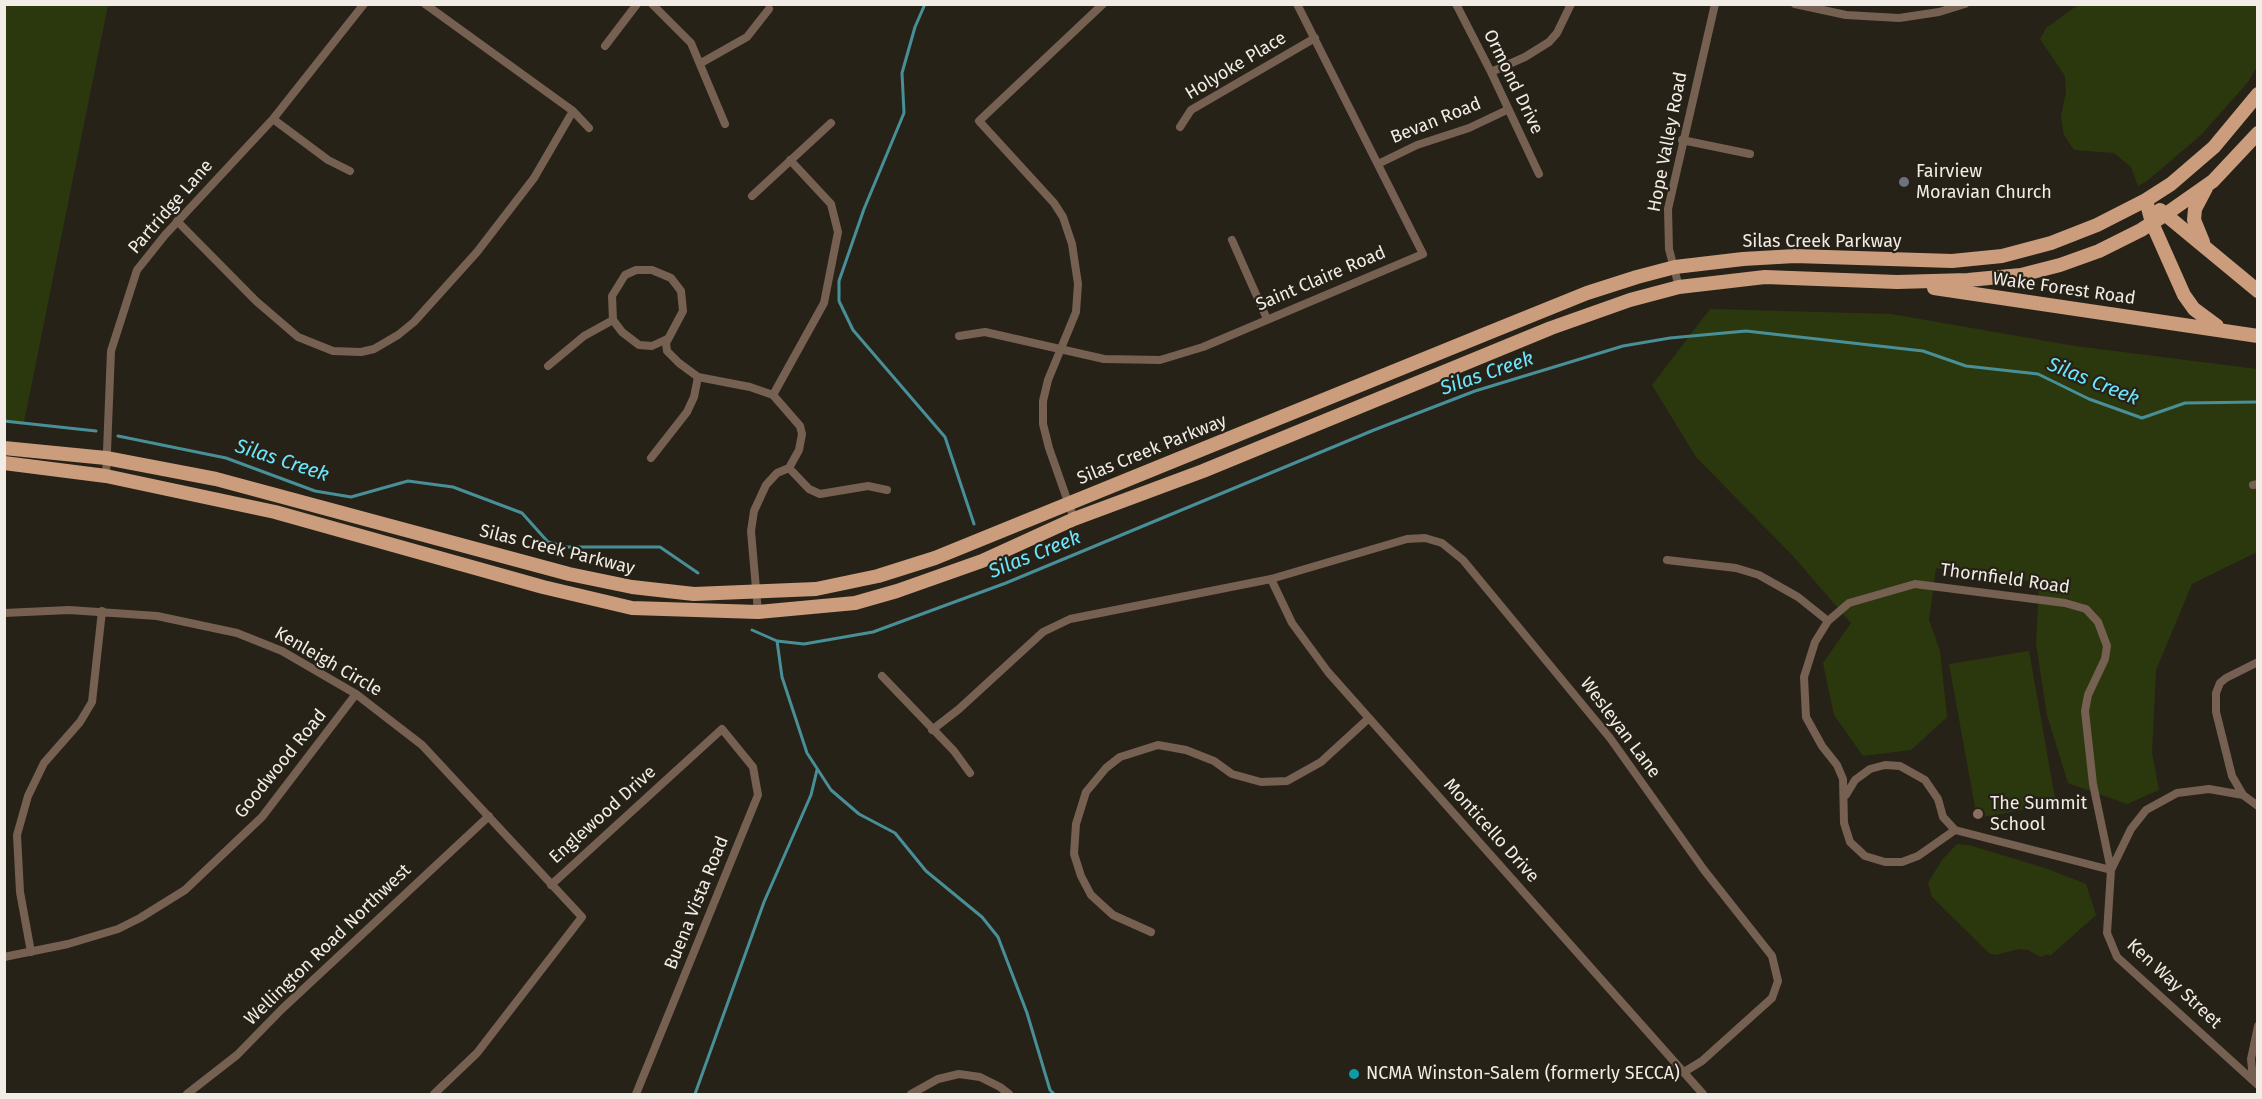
<!DOCTYPE html>
<style>
body{margin:0}
#map{position:relative;width:2262px;height:1099px;overflow:hidden;background:#272218;font-family:"Fira Sans",sans-serif}
canvas{display:block}
.frame{position:absolute;inset:0;border:6px solid #f1ede6;pointer-events:none}
</style>
<div id="map">
<canvas width="2262" height="1099"></canvas>
<div class="frame"></div>
</div>
<script>
const ctx = document.querySelector('canvas').getContext('2d');
ctx.lineJoin = 'round';
function fill(path, color) {
  ctx.fillStyle = color;
  ctx.fill(path, 'evenodd');
}
function shape(rows) {
  const path = new Path2D();
  for (const r of rows) {
    path.moveTo(r[0], r[1]);
    for (let i = 2; i < r.length; i += 2) path.lineTo(r[i], r[i + 1]);
  }
  return path;
}
function strokePath(path, color, width, dash) {
  ctx.strokeStyle = color;
  ctx.lineWidth = width;
  ctx.lineCap = dash ? 'butt' : 'round';
  ctx.setLineDash(dash || []);
  ctx.stroke(path);
}
function label(font, color, halo, rows, align = 'center') {
  ctx.font = font + ' "Fira Sans",sans-serif';
  ctx.lineWidth = 4.5;
  ctx.setLineDash([]);
  ctx.textBaseline = 'middle';
  ctx.strokeStyle = halo;
  ctx.fillStyle = color;
  for (const [text, x, y, turn = 0] of rows) {
    ctx.save();
    ctx.translate(x, y);
    ctx.rotate((+turn || 0) * Math.PI / 180);
    ctx.textAlign = isNaN(turn) ? turn : align;
    if (halo) ctx.strokeText(text, 0, 0);
    ctx.fillText(text, 0, 0);
    ctx.restore();
  }
}
fill(shape([
 [4,5,108,5,24,422,4,422],
 [2078,5,2257,5,2257,67,2248,82,2201,135,2147,181,2138,186,2131,167,2114,153,2074,150,2064,135,2061,116,2066,92,2065,76,2040,39,2046,28],
 [1710,309,1891,314,2075,346,2257,369,2257,552,2192,584,2156,670,2152,753,2159,790,2127,804,2068,783,2047,715,2036,644,2039,583,1936,568,1929,620,1940,651,1947,717,1911,750,1863,756,1834,715,1823,663,1851,623,1793,556,1696,457,1652,385],
 [2029,651,2056,804,1977,818,1949,664],
 [1957,844,1969,845,2048,869,2086,884,2096,915,2050,956,2048,954,2041,957,2028,950,2019,949,1995,955,1989,953,1932,897,1928,883,1942,860]
]), '#2b380e');
strokePath(shape([
 [925,4,915,27,902,73,904,113,864,209,839,281,839,301,853,330,945,437,974,524],
 [4,421,96,431],
 [118,436,226,458,315,491,351,497,408,481,453,487,522,513,548,542,566,547,660,547,698,573],
 [752,630,777,641,804,644,873,632,1006,583,1374,430,1475,391,1623,346,1670,338,1746,331,1923,351,1966,366,2038,374,2089,399,2142,418,2185,403,2258,402],
 [777,641,782,677,807,753,831,790,859,814,895,833,926,871,982,917,998,937,1027,1013,1050,1090,1054,1094],
 [695,1094,764,902,811,795,817,770]
]), '#488f98', 3);
strokePath(shape([
 [425,4,573,111,589,128],
 [652,4,691,43,725,124],
 [1456,4,1491,72,1539,174],
 [1795,4,1846,15,1899,18,1939,12,1965,4],
 [605,46,637,4],
 [701,63,747,37,769,9],
 [1491,72,1525,57,1549,42,1557,33,1571,4],
 [273,119,328,160,350,171],
 [1180,127,1191,110,1315,38],
 [1682,140,1750,154],
 [1378,164,1417,145,1469,128,1507,110],
 [752,196,831,123],
 [177,221,256,301,298,337,333,351,361,352,374,349,398,335,414,322,477,252,534,178,573,111],
 [1232,240,1267,319],
 [1679,287,1669,249,1668,209,1715,4],
 [959,336,985,332,1104,359,1160,360,1203,347,1423,254,1297,4],
 [667,339,652,346,639,345,622,332,613,320,612,296,625,275,636,270,652,270,671,278,681,291,683,311,666,343,667,351,679,363,698,377,750,387,773,395,800,426,802,434,799,450,789,468,777,473,766,485,754,511,751,531,758,612],
 [548,366,584,336,613,320],
 [773,395,824,303,838,232,831,204,790,160],
 [651,458,687,412,694,397,698,377],
 [789,468,809,489,820,494,868,486,887,490],
 [106,476,111,351,137,270,165,235,273,119,364,4],
 [2253,485,2258,484],
 [1074,519,1049,448,1043,424,1043,401,1048,380,1076,312,1078,284,1072,244,1063,217,1054,203,979,121,1103,4],
 [1667,560,1736,568,1759,575,1798,597,1828,621],
 [1271,579,1292,623,1328,672,1703,1094],
 [1915,584,2065,603,2086,609,2098,622,2107,646,2105,659,2088,695,2085,711,2093,784,2111,870,1955,830,1918,856,1902,862,1885,862,1865,856,1850,842,1844,823,1843,779,1837,765,1822,746,1806,717,1804,677,1815,642,1828,621,1849,603,1915,584],
 [4,613,69,610,157,616,237,633,282,651,356,694,422,745,582,917,477,1053,434,1094],
 [882,676,954,751,970,773],
 [932,730,959,709,1043,632,1070,619,1271,579,1407,539,1425,538,1442,543,1463,560,1610,738,1704,870,1772,956,1778,981,1772,998,1702,1061,1684,1072],
 [1846,795,1855,780,1870,769,1885,765,1900,766,1925,780,1938,799,1943,817,1955,830],
 [2243,795,2232,776,2216,712,2216,693,2220,683,2226,678,2258,662],
 [2258,806,2243,795,2209,789,2177,793,2146,810,2131,829,2111,870,2107,933,2117,957,2258,1085],
 [551,885,722,729,753,767,758,795,636,1094],
 [1151,932,1113,915,1091,895,1081,876,1074,854,1076,824,1086,792,1106,768,1120,757,1158,745,1186,750,1214,761,1232,774,1261,782,1287,781,1321,762,1369,718],
 [31,952,20,892,17,835,28,796,44,763,80,722,92,702,102,611],
 [4,957,68,944,118,929,140,918,185,890,262,817,356,694],
 [2253,1079,2251,1059,2258,1026],
 [187,1094,237,1055,282,1009,489,816],
 [911,1094,938,1079,959,1074,980,1077,1000,1087,1009,1094]
]), '#766051', 8);
strokePath(shape([
 [2146,200,2152,223,2184,295,2194,309,2217,326],
 [2160,210,2258,291],
 [2203,242,2194,220,2195,209,2206,188],
 [1934,288,2258,336],
 [4,448,106,458,216,479,569,574,632,587,694,594,816,589,878,576,935,558,1488,333,1587,293,1637,277,1675,267,1743,259,1795,256,1952,261,2002,256,2051,243,2097,225,2146,200,2171,184,2214,147,2258,94],
 [4,463,106,476,275,512,543,587,632,608,758,612,855,603,897,591,982,561,1074,519,1203,471,1551,328,1630,300,1679,287,1765,277,1897,282,1968,280,2021,275,2060,265,2099,251,2141,230,2166,214,2213,181,2258,133]
]), '#cb9d7d', 14);
for (const [x, y, r, color] of [
 [1904,182,6,"#6b7280"],
 [1978,814,6,"#8d6e63"],
 [1354,1074,6,"#0f9aa8"]
]) {
  const dot = new Path2D();
  dot.arc(x, y, r, 0, 2 * Math.PI);
  ctx.fillStyle = color;
  ctx.fill(dot);
  strokePath(dot, '#272218', 2);
}
label('18px', '#f1ede6', '#272218', [
 ["Holyoke Place",1236,66,-31],
 ["Ormond Drive",1513,82,64],
 ["Bevan Road",1436,121,-22],
 ["Hope Valley Road",1668,142,-79],
 ["Partridge Lane",171,207,-49],
 ["Silas Creek Parkway",1822,242],
 ["Saint Claire Road",1321,279,-23],
 ["Wake Forest Road",2064,289,8],
 ["Silas Creek Parkway",1152,450,-22],
 ["Silas Creek Parkway",557,550,14],
 ["Thornfield Road",2005,579,8],
 ["Kenleigh Circle",328,662,30],
 ["Wesleyan Lane",1620,728,53],
 ["Goodwood Road",281,764,-51],
 ["Englewood Drive",603,815,-42],
 ["Monticello Drive",1491,831,48],
 ["Buena Vista Road",697,903,-68],
 ["Wellington Road Northwest",328,945,-44],
 ["Ken Way Street",2174,984,43]
]);
label('18px', '#f1ede6', '#272218', [
 ["Fairview",1916,172],
 ["Moravian Church",1916,193],
 ["The Summit",1990,804],
 ["School",1990,825],
 ["NCMA Winston-Salem (formerly SECCA)",1366,1074]
], 'left');
label('italic 20px', '#6de6fe', '#272218', [
 ["Silas Creek",1487,374,-19],
 ["Silas Creek",2093,382,22],
 ["Silas Creek",282,461,18],
 ["Silas Creek",1035,555,-22]
]);
</script>
